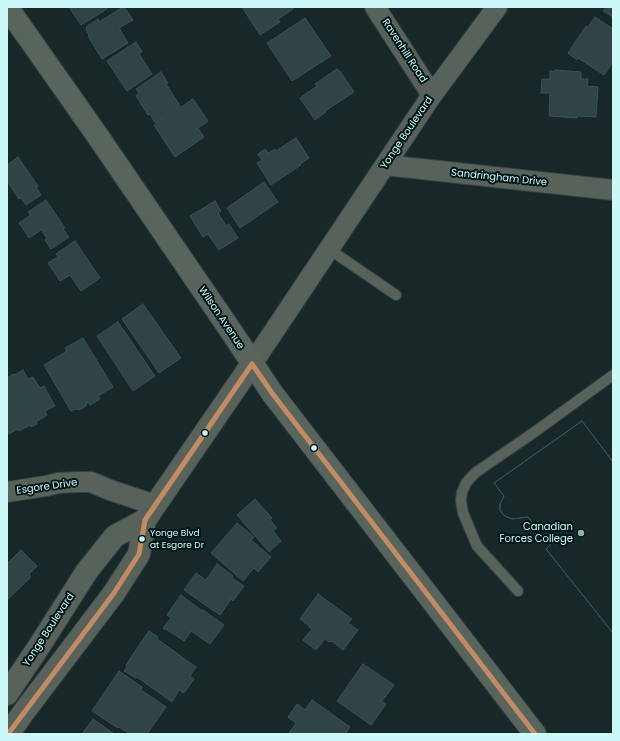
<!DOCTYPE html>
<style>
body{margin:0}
#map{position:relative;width:620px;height:741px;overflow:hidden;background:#182828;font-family:Poppins,sans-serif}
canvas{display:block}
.frame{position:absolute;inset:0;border:8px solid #ccf8f7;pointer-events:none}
</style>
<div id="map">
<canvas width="620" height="741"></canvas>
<div class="frame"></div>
</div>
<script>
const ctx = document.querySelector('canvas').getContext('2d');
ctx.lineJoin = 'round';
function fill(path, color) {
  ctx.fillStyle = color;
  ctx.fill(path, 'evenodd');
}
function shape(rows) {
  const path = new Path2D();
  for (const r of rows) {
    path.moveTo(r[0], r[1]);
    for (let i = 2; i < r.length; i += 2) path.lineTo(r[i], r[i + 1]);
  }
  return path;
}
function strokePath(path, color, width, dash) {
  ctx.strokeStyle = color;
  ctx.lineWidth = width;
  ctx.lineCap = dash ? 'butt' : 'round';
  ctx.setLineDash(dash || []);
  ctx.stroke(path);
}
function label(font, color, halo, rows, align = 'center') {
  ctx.font = font + ' Poppins,sans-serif';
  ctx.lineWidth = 4;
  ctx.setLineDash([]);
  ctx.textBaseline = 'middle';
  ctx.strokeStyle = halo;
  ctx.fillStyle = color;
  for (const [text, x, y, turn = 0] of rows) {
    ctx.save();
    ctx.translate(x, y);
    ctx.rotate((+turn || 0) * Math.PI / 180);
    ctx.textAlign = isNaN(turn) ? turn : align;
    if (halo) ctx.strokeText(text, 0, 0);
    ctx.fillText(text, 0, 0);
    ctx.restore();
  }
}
const building = shape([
 [69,7,106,7,107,9,81,25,69,7],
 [123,7,124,7,133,20,119,28,128,43,102,59,88,36,89,35,86,29,87,28,86,27,98,19,99,22,123,7],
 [242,7,292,7,293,9,278,19,280,22,260,35,242,7],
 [606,7,613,7,613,17,603,11,606,7],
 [595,17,613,29,612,32,613,33,613,62,604,75,578,58,577,60,568,53,586,26,588,27,595,17],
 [305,18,331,56,292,81,267,43,305,18],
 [136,42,142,52,139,54,152,74,127,91,107,61,136,42],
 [337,69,339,71,340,71,354,92,325,111,326,112,315,120,300,98,317,86,315,84,337,69],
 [555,70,581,72,581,79,588,79,587,86,598,87,596,117,577,116,577,118,549,116,550,93,541,93,542,79,550,79,550,71,555,72,555,70],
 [161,72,168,83,166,84,180,106,155,123,150,114,148,115,136,96,139,93,136,89,161,72],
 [193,99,208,121,198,128,204,137,175,157,154,125,193,99],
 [296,138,309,158,300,164,301,165,271,185,257,163,262,160,258,154,265,149,268,153,275,149,276,151,296,138],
 [18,157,38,186,36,187,41,195,26,205,21,198,19,199,7,181,7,165,18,157],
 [264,182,278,202,240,228,227,208,264,182],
 [46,200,65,228,63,229,69,237,51,249,45,240,47,238,41,230,29,238,19,223,31,215,28,212,46,200],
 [215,201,221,211,218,213,226,226,229,224,238,238,219,250,208,234,203,237,190,216,215,201],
 [75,241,100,278,81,291,70,275,60,281,48,263,58,257,56,254,75,241],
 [143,304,181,358,159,373,122,319,143,304],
 [118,322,155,376,133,391,97,336,118,322],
 [83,338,113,387,98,396,100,399,90,405,88,402,87,403,86,406,79,410,76,409,71,411,44,365,67,351,65,348,83,338],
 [23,370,28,379,33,377,40,388,44,386,55,406,45,411,47,415,36,422,37,424,31,427,30,425,19,431,18,429,9,434,7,431,7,378,14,374,15,375,23,370],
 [582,421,613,462,613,633,546,549,555,540,543,525,535,526,528,517,512,519,505,516,502,513,500,510,500,504,504,496,494,483,582,421],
 [582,421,613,462,613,633,546,549,555,540,543,525,535,526,528,517,512,519,505,516,502,513,500,510,500,504,504,496,494,483,582,421],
 [255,499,272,518,270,520,277,528,273,531,281,541,269,552,237,515,255,499],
 [237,523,254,537,251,540,271,557,258,572,254,568,243,581,211,553,237,523],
 [21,550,37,566,29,574,31,577,7,600,7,564,21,550],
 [217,564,233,576,232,578,244,586,233,601,231,599,220,615,184,590,196,573,206,580,217,564],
 [318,594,352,619,348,623,358,630,343,650,333,642,330,641,329,642,325,639,316,650,303,640,312,629,309,627,309,626,300,619,318,594],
 [181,595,202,611,203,610,224,625,210,644,191,631,184,641,166,629,165,630,163,628,171,618,167,615,181,595],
 [149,631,158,637,157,639,196,667,190,676,194,679,184,693,179,690,172,702,137,677,136,678,124,671,127,667,126,665,146,635,146,636,149,631],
 [363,664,394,685,382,701,386,704,371,725,337,701,363,664],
 [119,671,142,687,141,690,166,707,147,734,130,734,119,727,118,728,92,711,119,671],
 [312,700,350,727,345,734,291,734,289,733,296,723,288,717,297,704,305,710,312,700],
 [93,719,114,734,82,734,93,719]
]);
fill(building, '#304345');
strokePath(building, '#3a5253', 1);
const service = shape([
 [329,249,396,295],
 [518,591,477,546,463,513,461,501,462,492,466,483,475,473,488,464,536,431,613,375]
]);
const minor = shape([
 [375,7,432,95],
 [385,165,613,190],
 [252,364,432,95,497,7],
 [7,492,46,486,58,483,79,482,91,482,110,490,155,505]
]);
const tertiary = shape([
 [7,694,38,648,87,571,115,536,145,520],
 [8,734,26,709,114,593,139,554,145,520,252,364]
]);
const secondary = shape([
 [7,7,97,135,233,334,272,393,535,734]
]);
strokePath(service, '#334343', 12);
strokePath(minor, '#334343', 22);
strokePath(tertiary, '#334343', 24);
strokePath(secondary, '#334343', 24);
strokePath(service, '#59615b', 10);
strokePath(minor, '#59615b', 20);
strokePath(tertiary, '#59615b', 22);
strokePath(secondary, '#59645c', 22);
strokePath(shape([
 [252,364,272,393,535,734],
 [8,734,114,593,139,554,145,520,252,364]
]), '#c18c65', 5);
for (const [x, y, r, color] of [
 [205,433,3.5,"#ccf8f7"],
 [314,448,3.5,"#ccf8f7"],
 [581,533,4,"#8dafaf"],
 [142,539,3.5,"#ccf8f7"]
]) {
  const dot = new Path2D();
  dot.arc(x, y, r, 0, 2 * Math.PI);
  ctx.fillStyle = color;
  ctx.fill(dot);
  strokePath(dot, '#001717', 1.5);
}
label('9px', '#ccf8f7', '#001717', [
 ["Yonge Blvd",150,534],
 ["at Esgore Dr",150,546]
], 'left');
label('10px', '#ccf8f7', '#001717', [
 ["Ravenhill Road",404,51,57],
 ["Yonge Boulevard",407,133,-56],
 ["Sandringham Drive",499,178,6],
 ["Wilson Avenue",221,318,56],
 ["Esgore Drive",47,487,-8],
 ["Yonge Boulevard",49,630,-57]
]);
label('10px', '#ccf8f7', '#001717', [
 ["Canadian",573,527],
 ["Forces College",573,539]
], 'right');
</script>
